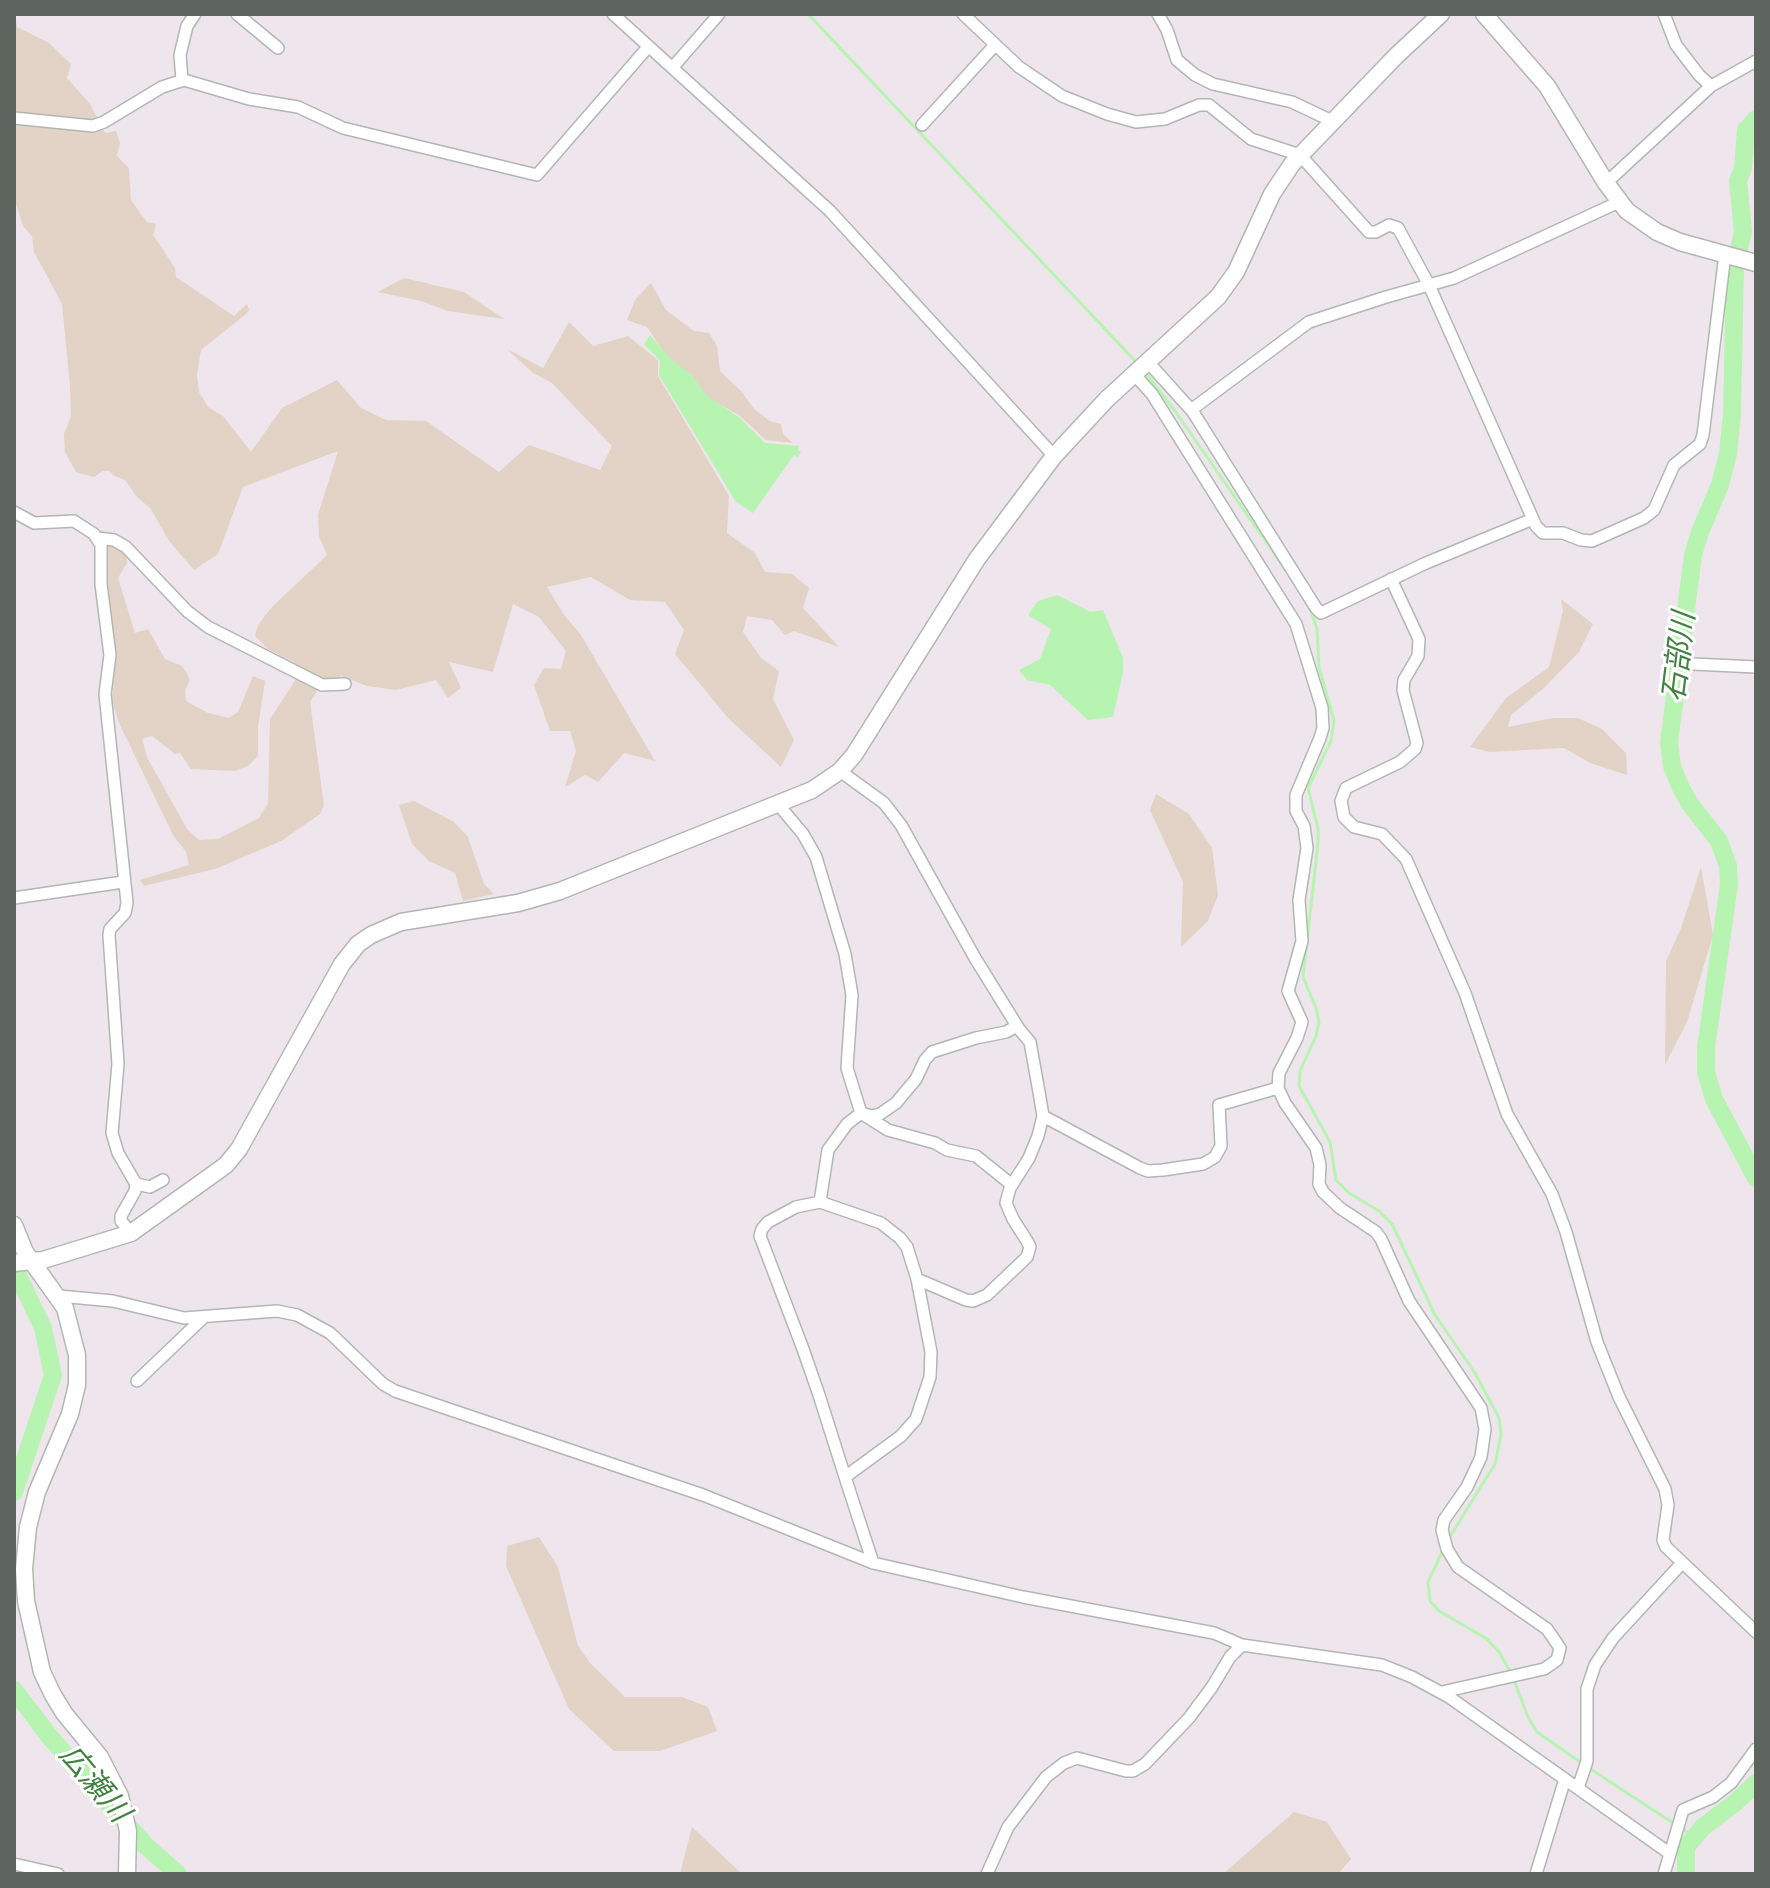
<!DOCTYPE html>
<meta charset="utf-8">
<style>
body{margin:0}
#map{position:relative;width:1770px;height:1888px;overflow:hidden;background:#eee6ec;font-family:"PT Sans",sans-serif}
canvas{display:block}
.frame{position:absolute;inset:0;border:16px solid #5e655e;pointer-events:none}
</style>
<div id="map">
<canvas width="1770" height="1888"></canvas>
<div class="frame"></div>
</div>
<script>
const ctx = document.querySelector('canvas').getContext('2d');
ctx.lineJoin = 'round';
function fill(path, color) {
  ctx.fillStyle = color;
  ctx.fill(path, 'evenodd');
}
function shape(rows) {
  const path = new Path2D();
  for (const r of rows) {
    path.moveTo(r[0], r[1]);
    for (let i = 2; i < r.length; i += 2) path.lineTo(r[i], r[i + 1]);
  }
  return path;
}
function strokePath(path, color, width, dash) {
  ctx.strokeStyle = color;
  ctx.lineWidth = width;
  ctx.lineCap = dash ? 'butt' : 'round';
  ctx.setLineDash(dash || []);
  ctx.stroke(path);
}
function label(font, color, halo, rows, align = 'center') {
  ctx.font = font + ' "PT Sans","Noto Sans JP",sans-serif';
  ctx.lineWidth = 6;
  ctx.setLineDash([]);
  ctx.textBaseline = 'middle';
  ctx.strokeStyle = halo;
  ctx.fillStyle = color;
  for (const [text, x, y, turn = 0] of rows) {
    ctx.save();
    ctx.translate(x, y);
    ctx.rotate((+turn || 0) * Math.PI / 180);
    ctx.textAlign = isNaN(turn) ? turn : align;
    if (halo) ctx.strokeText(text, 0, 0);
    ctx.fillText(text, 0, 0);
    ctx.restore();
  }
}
fill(shape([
 [15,14,17,27,49,43,71,64,67,78,90,104,105,133,116,131,120,143,117,156,129,168,131,200,147,222,156,224,153,235,175,268,176,277,234,316,247,304,249,310,246,314,201,350,197,375,199,392,208,407,223,416,251,452,282,408,337,380,361,408,386,420,426,421,499,472,529,445,600,470,612,446,552,383,533,373,507,349,543,368,569,322,593,346,628,336,658,360,658,376,729,496,727,533,755,553,765,572,792,574,809,588,803,608,839,647,794,631,785,635,772,620,747,616,743,632,761,658,779,671,773,699,794,740,781,767,728,718,675,654,684,630,665,602,630,600,591,577,547,587,564,615,581,635,655,761,624,753,598,782,585,775,565,787,576,751,570,731,550,731,534,685,544,668,561,669,566,651,539,617,513,604,493,672,449,662,461,688,448,698,436,680,396,690,367,686,341,676,317,691,310,702,324,805,320,814,281,841,215,869,144,886,140,880,189,865,186,852,173,835,119,723,112,701,115,668,107,619,105,541,126,553,127,563,118,578,135,633,148,629,165,659,182,666,186,672,190,680,185,690,186,701,208,713,229,718,238,712,253,676,265,681,258,727,258,756,248,766,234,771,191,769,180,753,175,754,152,736,142,739,148,759,187,829,199,840,218,839,259,818,268,803,270,719,296,679,293,662,268,649,255,636,258,625,271,608,327,555,319,536,318,515,338,451,243,487,218,554,194,570,169,541,151,509,137,497,125,480,114,476,110,471,103,471,94,477,76,472,65,452,64,434,71,416,70,386,62,304,34,252,32,236,23,226,14,198],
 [404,278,464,292,504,319,448,311,421,301,378,292],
 [651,283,666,310,694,331,709,333,717,346,720,371,742,392,754,409,770,421,781,424,783,434,793,443,766,440,739,415,706,397,667,357,647,327,627,320,635,300],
 [1561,599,1593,624,1579,652,1544,688,1511,715,1508,727,1552,718,1578,718,1602,729,1626,753,1627,775,1590,763,1564,748,1490,752,1470,747,1506,698,1549,667,1563,611],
 [1156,794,1189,814,1212,848,1218,895,1208,921,1181,947,1183,882,1150,810],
 [414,801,454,822,468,837,484,884,494,894,463,901,455,873,429,861,412,844,399,805],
 [1701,867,1713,935,1687,1022,1665,1065,1666,961,1681,928],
 [539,1537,558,1567,578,1646,591,1664,625,1697,682,1697,708,1707,717,1731,660,1751,614,1751,569,1709,506,1566,507,1546],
 [1294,1812,1327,1822,1351,1859,1338,1874,1223,1874],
 [692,1827,742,1874,680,1874]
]), '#e2d3c6');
fill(shape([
 [650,335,672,360,692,375,706,395,740,418,765,443,799,446,798,450,801,452,798,457,794,455,753,513,736,502,659,375,660,361,644,344],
 [1057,595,1091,612,1103,610,1123,658,1123,672,1113,717,1088,720,1050,685,1027,680,1019,670,1040,659,1051,629,1028,615,1038,601]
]), '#b8f4b1');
strokePath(shape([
 [808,14,1138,364],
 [1145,372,1175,411,1287,572],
 [1310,608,1317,629,1319,667,1334,721,1331,741,1308,788,1318,829,1318,843,1303,977,1316,1008,1319,1022,1316,1036,1300,1071,1299,1086,1330,1142,1336,1180,1349,1193,1379,1211,1392,1224,1435,1315,1475,1373,1499,1418,1501,1435,1495,1464,1449,1538],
 [1444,1548,1428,1582,1430,1601,1439,1611,1487,1639,1499,1652,1511,1673],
 [1514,1680,1528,1717,1537,1732,1583,1764],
 [1589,1768,1676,1825],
 [1683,1829,1696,1838]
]), '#b8f4b1', 3);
strokePath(shape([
 [1756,119,1746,130,1743,168,1738,181,1743,231,1735,267,1732,414,1728,454,1720,485,1700,532,1693,555,1669,743,1672,766,1680,786,1690,804,1719,841,1728,866,1729,884,1706,1048,1706,1072,1714,1099,1756,1178],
 [14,1267,43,1328,53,1375,14,1492],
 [14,1690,50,1737,146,1846,178,1874],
 [1686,1874,1686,1847,1703,1827,1736,1802,1756,1783]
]), '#b8f4b1', 18);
const street = shape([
 [237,14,278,48],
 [613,14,830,211,1054,456],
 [963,14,1019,67,1062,96,1107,114,1136,122,1165,119,1199,105,1209,105,1251,139,1300,155,1369,232,1376,232,1389,225,1398,228,1429,285,1536,526,1543,533,1563,533,1581,540,1592,541,1644,518,1654,510,1674,465,1700,444,1703,435,1725,254],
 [1158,14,1167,30,1177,60,1195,75,1213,84,1292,102,1332,121],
 [1664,14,1676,45,1699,75,1711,86],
 [673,67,719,14],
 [182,80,180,55,187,26,195,14],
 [14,118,93,126,104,122,162,87,184,80,249,99,298,107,343,128,537,175,648,47],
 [922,125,995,45],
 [1606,183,1711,86,1756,61],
 [1148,362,1193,412,1316,608,1321,613,1426,563,1533,519],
 [1134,374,1152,394,1296,624,1322,708,1323,728,1320,738,1296,795,1296,811,1304,826,1307,848,1299,900,1302,941,1288,991,1302,1022,1297,1038,1279,1073,1278,1088,1285,1103,1316,1148,1320,1165,1319,1184,1323,1192,1340,1208,1376,1232,1381,1239,1409,1301,1481,1408,1485,1429,1481,1457,1467,1487,1444,1520,1442,1530,1447,1549,1458,1567,1547,1629,1560,1648,1557,1660,1544,1669,1442,1692],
 [1191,410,1309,322,1386,297,1454,278,1619,202],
 [14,512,34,523,74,521,94,534,101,545,101,584,110,655,105,694,127,903,125,913,110,929,109,935,118,1064,112,1133,118,1153,136,1184,135,1191,121,1216,121,1221,131,1233],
 [98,538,114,540,126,547,187,611,208,627,322,685,345,684],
 [1391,579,1419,639,1418,656,1404,680,1403,690,1417,743,1415,749,1400,762,1346,788,1341,801,1344,817,1354,827,1382,834,1406,859,1465,993,1507,1114,1552,1194,1566,1232,1597,1342,1619,1397,1665,1489,1668,1505,1663,1540,1666,1547,1756,1632],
 [1693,664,1756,667],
 [840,771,884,803,901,825,975,958,1019,1029,1030,1042,1039,1092,1043,1116,1038,1136,1029,1158,1010,1188,1006,1203,1013,1219,1027,1241,1030,1247,1027,1257,987,1295,973,1301,966,1300,917,1279],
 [777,803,803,834,816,857,845,954,852,995,847,1068,861,1113,888,1130,935,1143,947,1150,976,1156,1012,1185],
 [14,898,123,882],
 [1043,1116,1140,1168,1148,1171,1163,1170,1203,1164,1215,1157,1221,1146,1219,1105,1278,1088],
 [136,1184,150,1187,163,1180],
 [820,1202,828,1150,847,1124,861,1113,871,1116,880,1114,896,1103,916,1079,925,1060,932,1052,976,1038,1006,1032,1017,1026],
 [59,1296,113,1301,184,1318,277,1311,297,1315,330,1333,383,1384,395,1391,703,1495,873,1563,1023,1597,1214,1633,1242,1645,1382,1665,1412,1677,1449,1697,1669,1853],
 [137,1381,204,1317],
 [845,1477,901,1436,916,1419,930,1377,931,1352,917,1279,907,1247,900,1238,881,1223,820,1202,796,1207,768,1222,762,1229,760,1236,803,1349,819,1395,845,1477,873,1563],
 [1578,1788,1587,1761,1587,1689,1595,1665,1613,1638,1682,1563],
 [14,1864,58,1874],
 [987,1874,1008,1827,1046,1777,1064,1763,1077,1758,1126,1771,1133,1771,1145,1764,1189,1718,1212,1687,1230,1657,1242,1645],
 [1536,1874,1565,1779],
 [1664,1874,1683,1810,1713,1797,1731,1783,1756,1749]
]);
const secondary = shape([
 [1484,14,1547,86,1606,183,1627,211,1657,232,1680,242,1756,263],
 [14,1225,25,1252,65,1308,77,1355,77,1385,70,1414,37,1492,28,1527,24,1569,26,1601,42,1672,53,1695,64,1713,100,1757,120,1796,128,1831,127,1874],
 [14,1263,43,1260,131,1233,226,1165,239,1149,342,964,358,944,371,935,401,922,518,903,560,891,812,790,840,771,854,755,977,559,1054,456,1107,399,1218,297,1236,272,1272,194,1292,164,1396,56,1441,14]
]);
strokePath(street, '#b1b7b2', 14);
strokePath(secondary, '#b1b7b1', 19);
strokePath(street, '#fff', 11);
strokePath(secondary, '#fff', 16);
label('italic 30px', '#438341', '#fff', [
 ["石部川",1680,657,-83],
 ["広瀬川",94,1784,50]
]);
</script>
